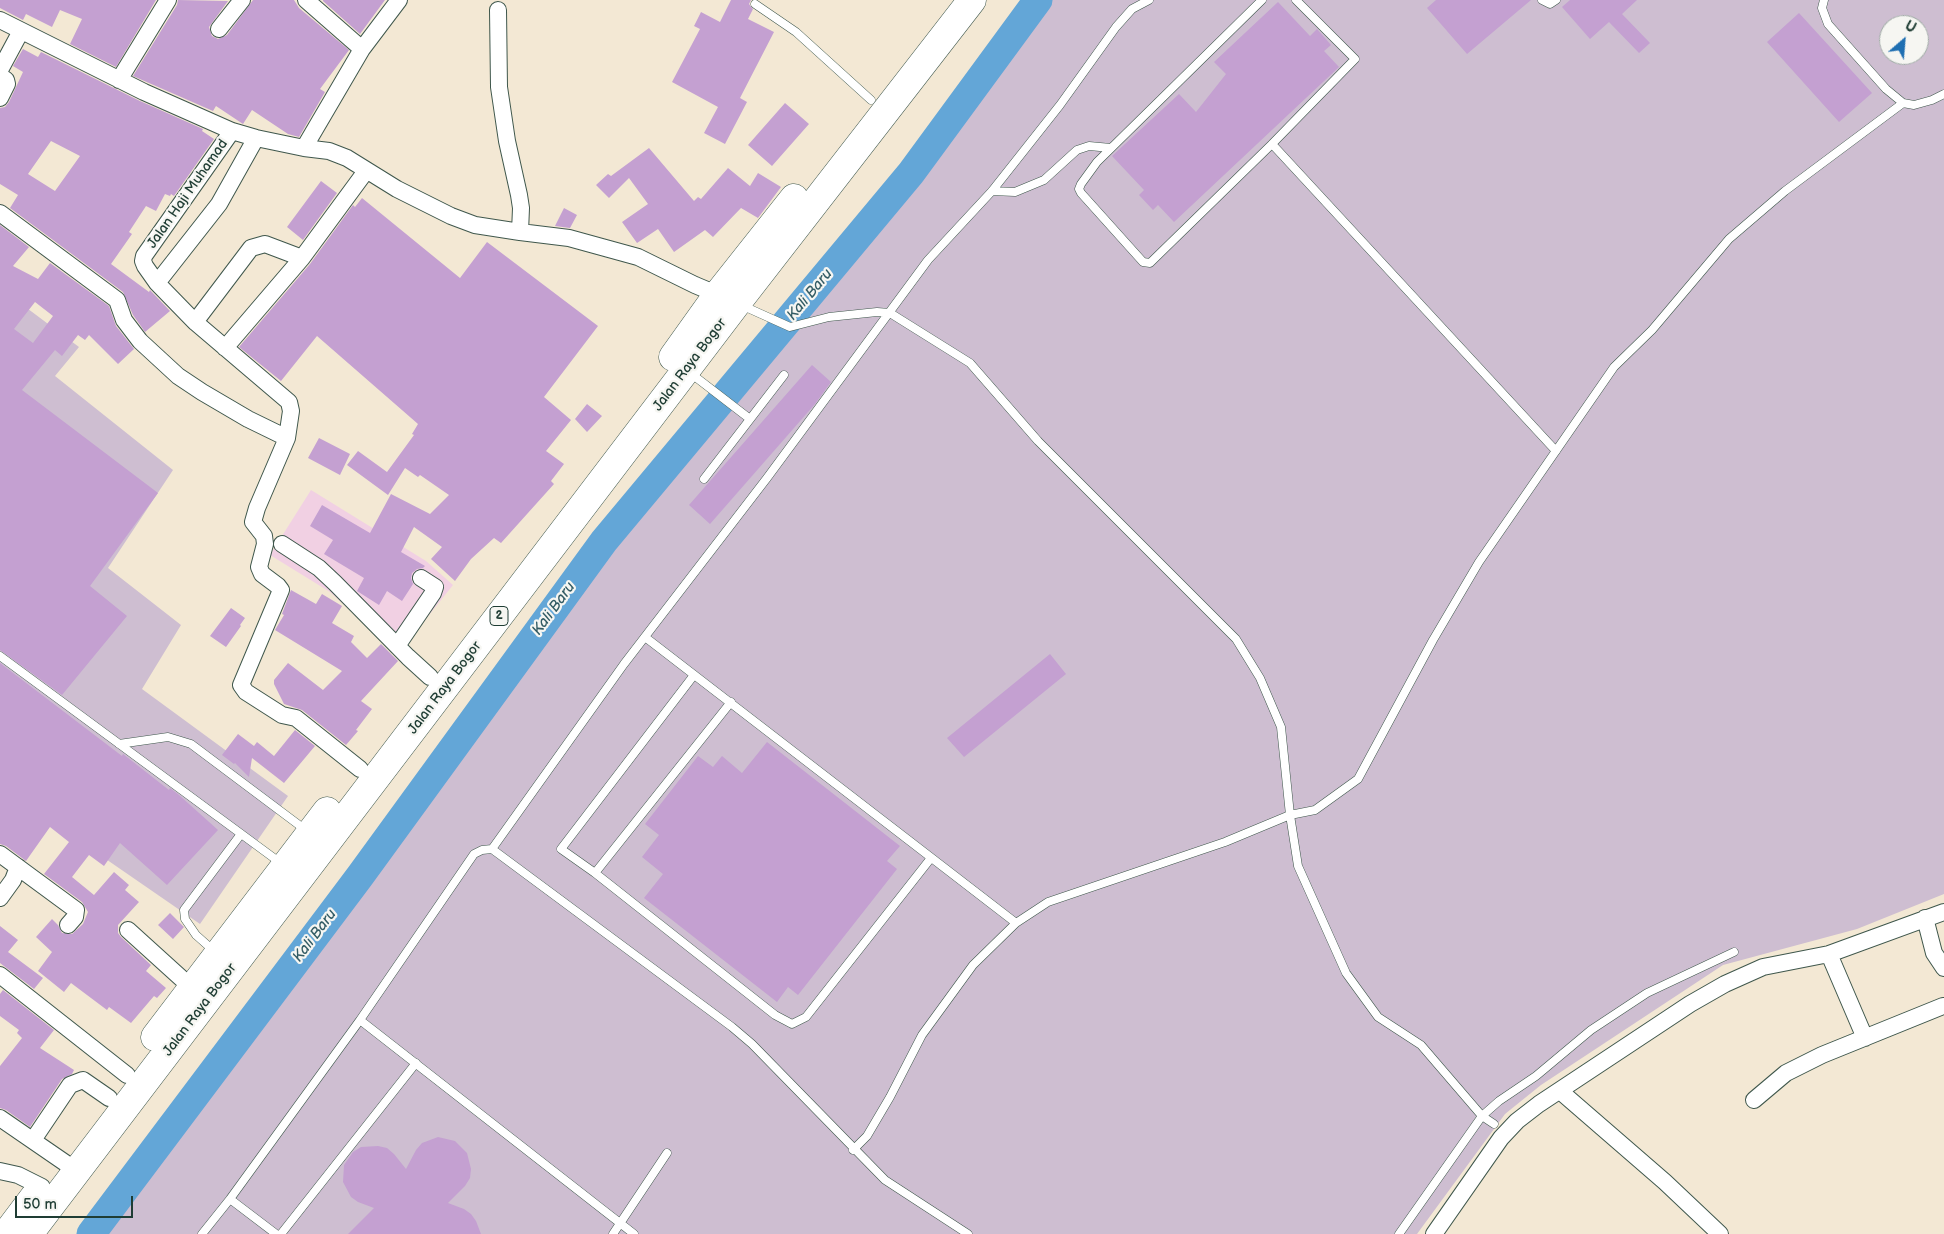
<!DOCTYPE html>
<style>
body{margin:0}
#map{position:relative;width:1944px;height:1234px;overflow:hidden;background:#f3e8d4;font-family:"Balsamiq Sans",sans-serif}
canvas{display:block}
.north{position:absolute;left:1879px;top:15px;width:50px;height:50px;box-sizing:border-box;background:#f6f6f2;border:1px solid #a0aca6;border-radius:50%;rotate:27deg;font-size:14px;font-weight:700;line-height:20px;text-align:center;color:#1f3d34}
.north::after{content:'';display:block;margin:auto;width:18px;height:22px;background:#1f6fb2;clip-path:polygon(50% 0,100% 100%,50% 72%,0 100%)}
.scale{position:absolute;left:15px;top:1196px;width:118px;height:22px;box-sizing:border-box;border:2px solid #1f3d34;border-top:0;padding-left:6px;font-size:15px;line-height:18px;white-space:nowrap;color:#1f3d34;-webkit-text-stroke:4px #f6f6f2;paint-order:stroke}
</style>
<div id="map">
<canvas width="1944" height="1234"></canvas>
<div class="north">U</div>
<div class="scale">50 m</div>
</div>
<script>
const ctx = document.querySelector('canvas').getContext('2d');
ctx.lineJoin = 'round';
function fill(path, color) {
  ctx.fillStyle = color;
  ctx.fill(path, 'evenodd');
}
function shape(rows) {
  const path = new Path2D();
  for (const r of rows) {
    path.moveTo(r[0], r[1]);
    for (let i = 2; i < r.length; i += 2) path.lineTo(r[i], r[i + 1]);
  }
  return path;
}
function strokePath(path, color, width, dash) {
  ctx.strokeStyle = color;
  ctx.lineWidth = width;
  ctx.lineCap = dash ? 'butt' : 'round';
  ctx.setLineDash(dash || []);
  ctx.stroke(path);
}
function label(font, color, halo, rows, align = 'center') {
  ctx.font = font + ' "Balsamiq Sans",sans-serif';
  ctx.lineWidth = 4.5;
  ctx.setLineDash([]);
  ctx.textBaseline = 'middle';
  ctx.strokeStyle = halo;
  ctx.fillStyle = color;
  for (const [text, x, y, turn = 0] of rows) {
    ctx.save();
    ctx.translate(x, y);
    ctx.rotate((+turn || 0) * Math.PI / 180);
    ctx.textAlign = isNaN(turn) ? turn : align;
    if (halo) ctx.strokeText(text, 0, 0);
    ctx.fillText(text, 0, 0);
    ctx.restore();
  }
}
fill(shape([
 [311,490,426,561,453,585,398,654,330,592,270,555]
]), '#f1d0e3');
fill(shape([
 [1030,0,1944,0,1944,894,1857,929,1723,965,1541,1085,1505,1114,1417,1234,90,1234],
 [1889,25,1919,25,1919,55,1889,55],
 [0,288,79,347,55,376,173,470,108,568,181,625,142,689,288,796,200,924,0,786]
]), '#cebed1');
strokePath(shape([
 [91,1234,360,876,604,541,911,173,1038,0]
]), '#63a6d7', 29);
fill(shape([
 [0,0,156,0,116,67,70,44,82,19,60,10,52,27,26,14,23,20,0,8],
 [178,0,228,1,209,27,212,36,218,39,227,35,253,0,294,0,299,8,349,50,320,89,325,92,299,137,288,134,252,110,243,124,216,106,213,111,133,76,177,5],
 [323,0,385,0,360,34,323,1],
 [731,0,751,0,749,4,753,9,748,19,774,32,740,98,747,102,725,144,704,133,718,107,672,82,700,29,694,26,701,12,720,22],
 [1436,0,1531,0,1467,54,1427,8],
 [1570,0,1637,0,1622,14,1650,43,1639,53,1609,22,1590,39,1562,7],
 [1278,2,1310,36,1317,29,1331,45,1324,51,1339,67,1174,222,1158,205,1153,210,1139,195,1144,190,1112,156,1179,94,1196,112,1226,74,1214,62],
 [1799,13,1872,93,1839,122,1767,42],
 [23,49,38,57,41,52,140,101,203,129,202,131,214,139,174,196,171,194,170,196,165,194,156,211,146,206,129,232,132,234,111,264,149,292,150,290,170,311,145,332,133,315,123,292,10,208,18,195,0,184,0,108,5,107,9,102,23,72,13,66],
 [51,141,80,156,55,191,28,174],
 [785,103,809,124,772,166,748,145],
 [649,148,694,201,698,197,701,199,728,168,750,186,758,173,781,187,758,218,741,208,713,237,705,230,674,252,658,229,637,243,622,222,648,204,629,178,609,198,596,185,608,174,611,176],
 [321,181,337,193,303,240,287,227],
 [362,198,460,278,487,242,598,326,544,397,571,420,546,451,564,464,551,481,554,484,501,543,494,538,471,559,455,581,431,559,442,547,414,527,401,552,425,566,423,568,417,569,412,573,411,578,413,584,402,601,387,591,379,605,357,591,364,578,324,554,333,540,310,526,322,505,370,533,391,494,430,514,449,495,420,475,418,477,405,468,388,495,347,465,358,451,387,472,414,435,412,434,418,424,317,336,281,381,239,347,310,264,353,205,355,207],
 [564,208,577,215,570,228,555,226],
 [0,225,29,247,13,266,38,279,50,263,109,306,116,326,134,349,118,364,89,335,85,340,78,335,62,356,55,350,22,390,158,493,90,586,127,616,62,695,0,650],
 [35,302,53,316,33,343,14,329],
 [812,365,831,382,815,404,710,524,689,505],
 [587,404,602,416,587,432,575,419],
 [319,438,350,454,340,475,308,458],
 [291,590,316,604,322,594,342,606,332,623,354,636,351,642,367,658,381,644,398,661,361,701,372,709,356,730,358,731,346,745,302,710,284,704,274,684,274,680,288,663,323,690,342,671,275,630,284,615,282,614],
 [231,608,245,618,240,625,241,626,226,647,210,636],
 [1050,654,1066,674,964,757,947,738],
 [0,663,122,756,123,754,169,790,170,788,179,795,218,830,167,885,120,843,104,866,89,855,72,877,94,895,114,872,129,885,125,890,139,902,118,925,118,933,121,937,151,965,146,971,166,988,157,998,154,996,131,1023,109,1007,107,1010,71,983,64,992,38,971,52,952,36,937,52,919,58,925,62,933,72,934,83,924,88,912,82,902,44,874,69,842,50,827,26,861,6,846,0,844],
 [295,730,315,746,284,783,252,758,249,777,235,763,234,764,222,755,238,734,254,746,257,742,274,756],
 [767,742,900,846,887,861,897,869,798,995,788,987,777,1002,644,898,663,874,642,857,659,835,645,824,698,756,713,767,722,756,742,773],
 [170,913,184,927,173,939,158,925],
 [0,926,18,940,8,952,43,978,34,989,0,963],
 [3,990,54,1030,40,1048,74,1070,72,1074,62,1079,30,1127,6,1110,0,1108,0,1066,22,1038,17,1033,19,1030,0,1016,0,994],
 [438,1137,455,1141,467,1153,471,1169,470,1178,465,1186,448,1203,464,1209,471,1214,476,1221,481,1234,348,1234,374,1208,358,1202,351,1197,343,1182,344,1165,353,1152,361,1147,378,1146,387,1148,394,1154,406,1169,416,1150,422,1143]
]), '#c4a0d1');
const lane = shape([
 [1262,0,1097,162,1081,184,1079,189,1081,193,1143,262,1150,263,1272,144,1355,59,1296,0],
 [1542,0,1550,4,1556,0],
 [1824,0,1822,8,1828,24,1886,89,1903,103,1914,105,1932,100,1944,94],
 [755,4,796,32,871,100],
 [1272,144,1556,451],
 [992,191,1015,192,1044,180,1077,150,1089,146,1111,148],
 [741,305,790,327,829,317,877,312,890,313,970,363,1038,441,1236,639,1260,678,1281,727,1290,815,1298,866,1346,973,1378,1017,1421,1045,1482,1116,1494,1124],
 [689,372,750,419],
 [704,479,784,375],
 [645,637,1016,923],
 [0,656,282,864],
 [694,675,561,849,595,873,775,1015,792,1024,806,1017,931,858],
 [119,744,168,737,191,744,307,831],
 [492,849,624,664,767,478,928,260,992,191,1060,105,1116,27,1132,9,1149,0],
 [595,873,731,702],
 [214,951,196,935,185,919,184,910,241,834],
 [360,1020,634,1234],
 [853,1150,867,1136,890,1097,922,1035,973,965,1016,923,1048,902,1225,842,1290,815,1315,810,1358,779,1433,640,1479,562,1614,367,1652,330,1729,239,1785,191,1903,103],
 [230,1199,276,1234],
 [202,1234,230,1199,360,1020,474,854,482,850,492,849,732,1027,752,1044,885,1180,968,1234],
 [281,1234,416,1063],
 [613,1234,667,1153],
 [1399,1234,1482,1116,1499,1101,1536,1076,1591,1030,1647,993,1734,952]
]);
const street = shape([
 [498,10,499,87,507,141,519,195,521,208,520,232],
 [0,20,144,92,232,131,256,138,304,148,329,151,347,158,397,189,451,216,475,225,520,232,569,238,638,257,695,285,726,298],
 [219,29,242,0],
 [362,49,399,0],
 [0,70,21,31],
 [0,76,6,80,7,84,0,98],
 [119,80,168,0],
 [232,131,144,256,143,261,145,266,157,283,195,322,289,402,291,411,287,438,257,508,253,522,264,536,265,544,259,567,262,574,278,586,281,590,241,685,246,692,282,715,296,718,360,769],
 [304,148,362,49,306,0],
 [0,213,117,300,124,320,140,341,178,376,202,392,248,419,287,438],
 [157,283,219,204,256,138],
 [195,322,251,248,265,244,302,258],
 [225,348,302,258,366,171],
 [282,544,319,568,335,583,408,657,430,677],
 [397,646,433,593,435,587,421,578],
 [0,854,76,910,75,917,68,925],
 [0,898,13,880,18,867],
 [1925,918,1934,953,1944,968],
 [128,930,192,988],
 [1829,954,1865,1038],
 [0,975,127,1075],
 [1560,1091,1665,1182,1720,1234],
 [1754,1100,1786,1073,1822,1055,1943,1006],
 [0,1118,77,1171],
 [33,1140,70,1085,83,1080,109,1098],
 [0,1171,18,1175,42,1187],
 [1434,1234,1501,1138,1517,1121,1539,1104,1690,1004,1725,984,1763,967,1829,954,1944,912]
]);
const highway = shape([
 [673,357,718,294,794,198],
 [155,1037,327,811],
 [6,1234,34,1197],
 [29,1234,737,303,972,0]
]);
strokePath(lane, '#3f574c', 9);
strokePath(street, '#3f574c', 18);
strokePath(highway, '#3f574c', 29);
strokePath(lane, '#fff', 8);
strokePath(street, '#fff', 16);
strokePath(highway, '#fff', 28);
for (const [x, y, w] of [
 [499,616,18]
]) {
  const box = new Path2D();
  box.roundRect(x - w / 2, y - 9.5, w, 19, 4);
  ctx.fillStyle = '#f6f6f2';
  ctx.fill(box);
  strokePath(box, '#1f3d34', 1);
}
label('bold 12px', '#1f3d34', null, [
 ["2",499,616]
]);
label('14px', '#1f3d34', '#f6f6f2', [
 ["Jalan Haji Muhamad",188,194,-55],
 ["Jalan Raya Bogor",690,365,-53],
 ["Jalan Raya Bogor",445,688,-53],
 ["Jalan Raya Bogor",200,1010,-53]
]);
label('italic 15px', '#335c65', '#f6f6f2', [
 ["Kali Baru",810,295,-50],
 ["Kali Baru",554,609,-54],
 ["Kali Baru",315,936,-53]
]);
</script>
